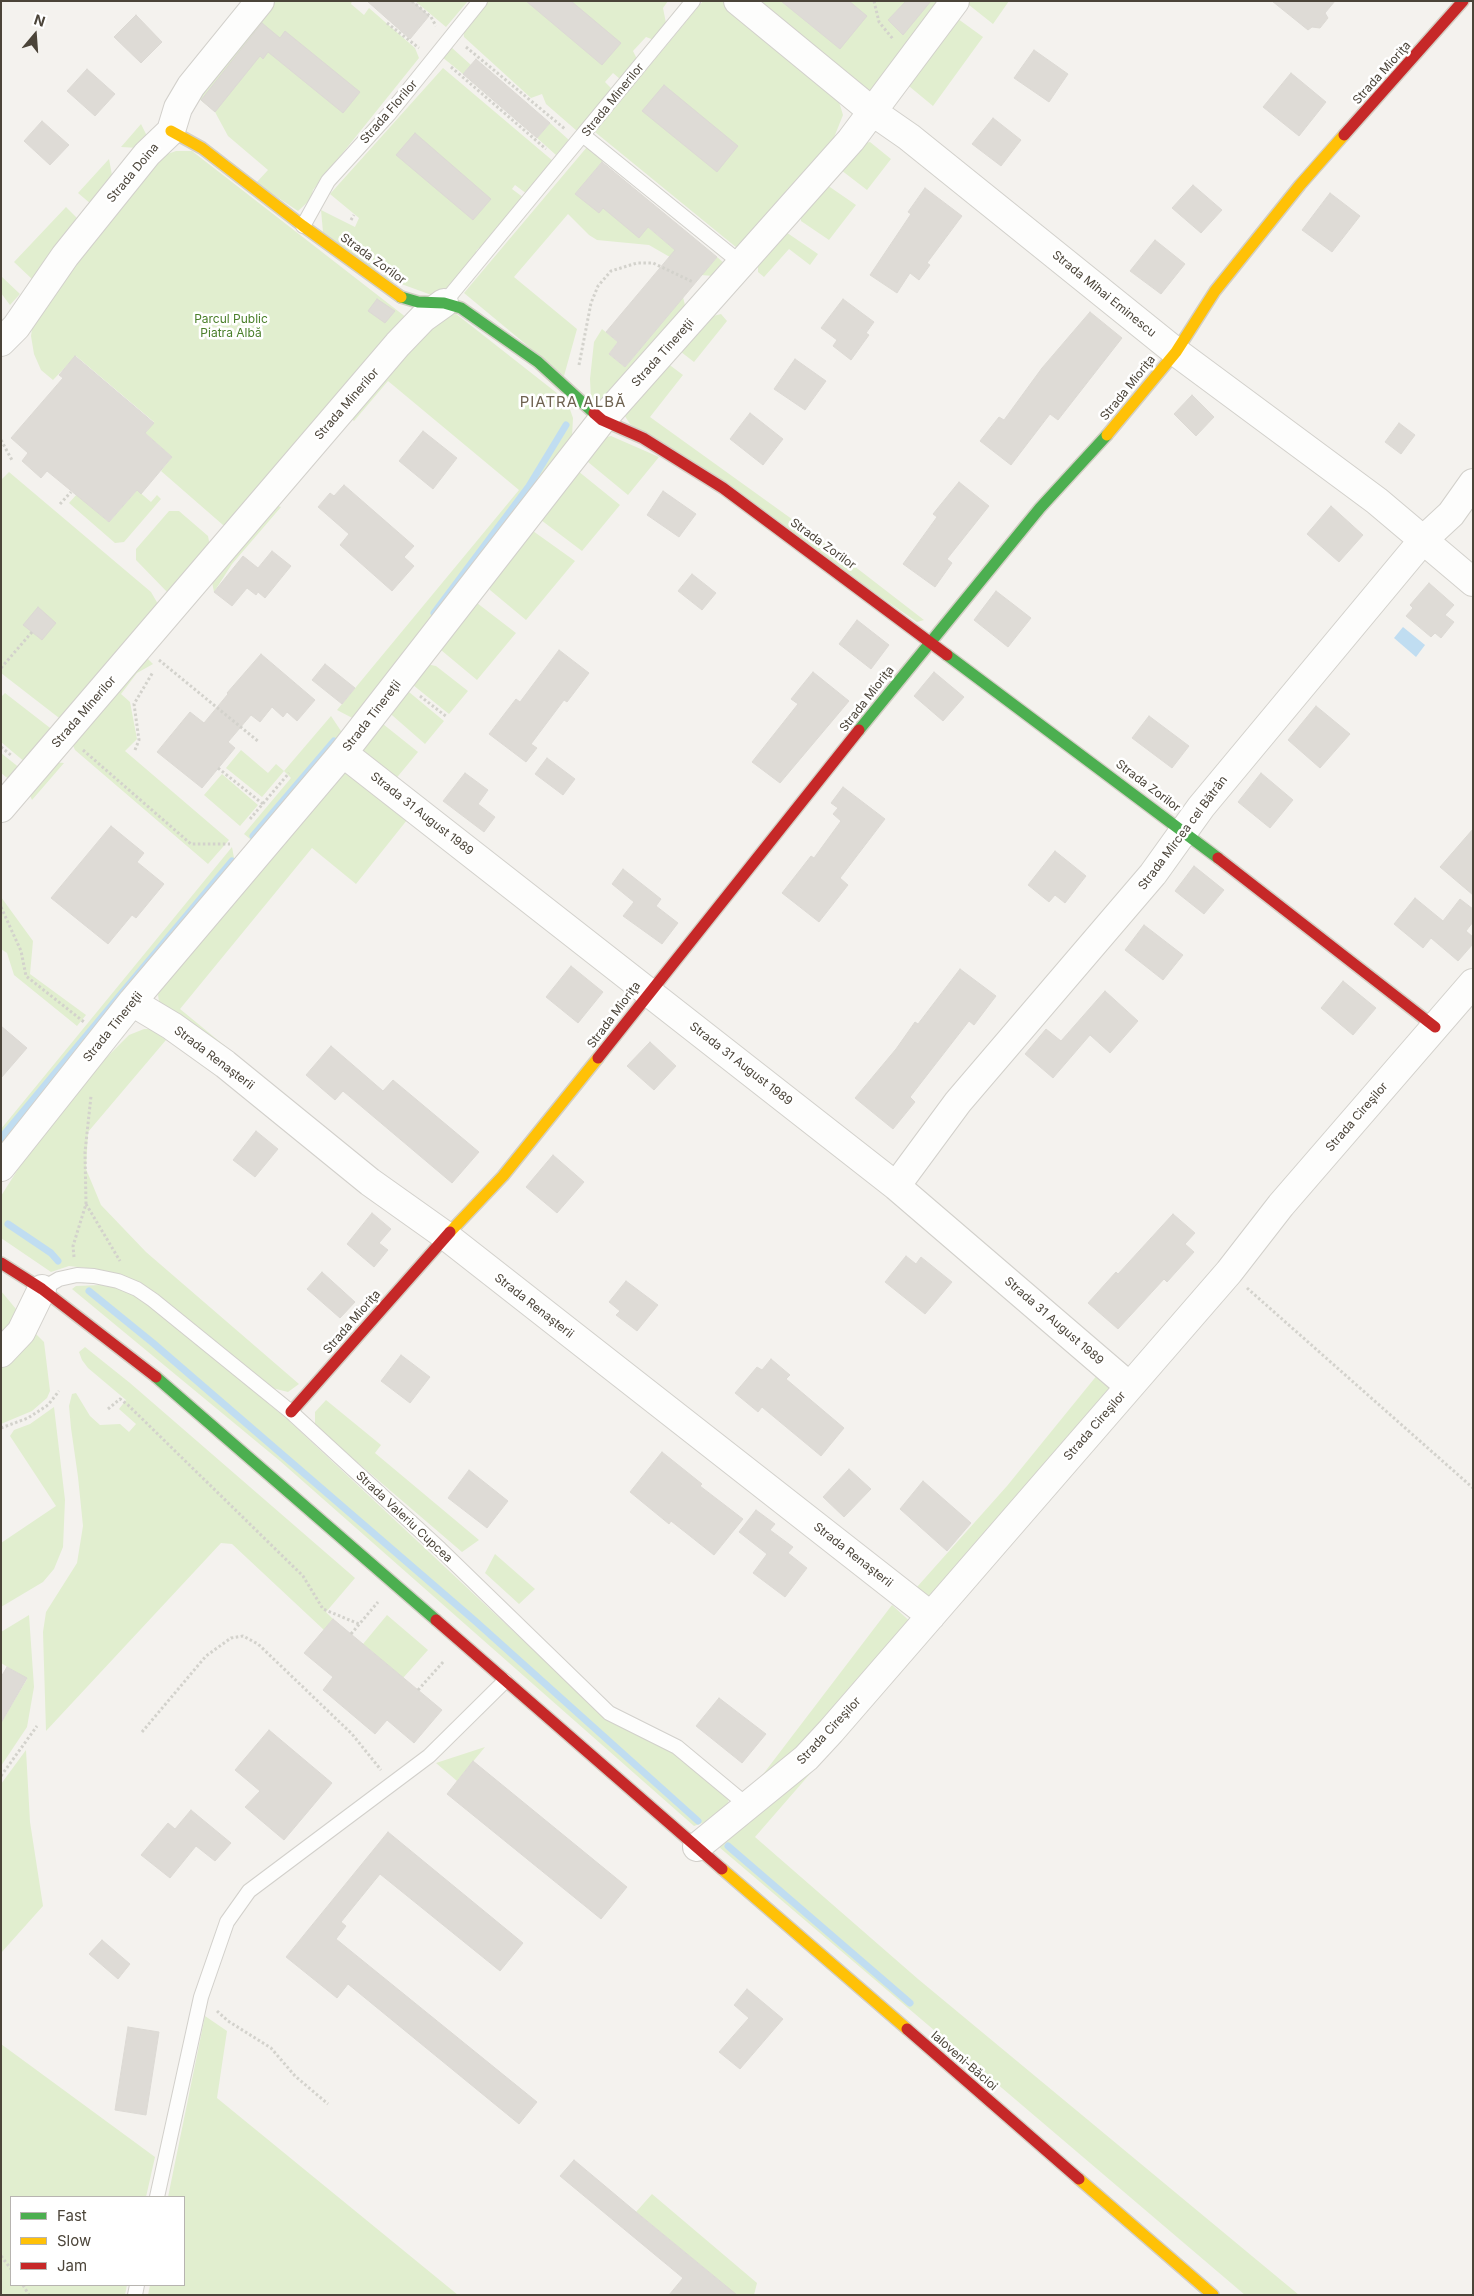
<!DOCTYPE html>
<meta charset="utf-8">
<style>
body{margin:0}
#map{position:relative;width:1474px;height:2296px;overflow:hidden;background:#f4f2ee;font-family:Inter,sans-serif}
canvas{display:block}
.frame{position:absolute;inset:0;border:2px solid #4b4439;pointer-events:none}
.legend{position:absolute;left:10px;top:2196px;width:175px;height:90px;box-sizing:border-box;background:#fff;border:1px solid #b7b4b0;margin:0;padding:6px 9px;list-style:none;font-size:15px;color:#4b4439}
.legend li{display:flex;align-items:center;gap:10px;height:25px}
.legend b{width:25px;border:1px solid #b7b4b0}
.north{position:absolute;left:10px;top:10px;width:50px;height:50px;-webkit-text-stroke:4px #fff;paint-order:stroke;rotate:18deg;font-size:14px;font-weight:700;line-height:20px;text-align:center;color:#4b4439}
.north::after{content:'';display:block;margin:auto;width:18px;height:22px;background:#4b4439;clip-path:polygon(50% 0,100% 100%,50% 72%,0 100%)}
</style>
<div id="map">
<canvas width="1474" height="2296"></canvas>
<div class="frame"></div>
<ul class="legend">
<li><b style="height:6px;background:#4caf50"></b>Fast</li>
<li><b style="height:6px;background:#ffc107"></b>Slow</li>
<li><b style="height:6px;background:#c62828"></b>Jam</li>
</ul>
<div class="north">N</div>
</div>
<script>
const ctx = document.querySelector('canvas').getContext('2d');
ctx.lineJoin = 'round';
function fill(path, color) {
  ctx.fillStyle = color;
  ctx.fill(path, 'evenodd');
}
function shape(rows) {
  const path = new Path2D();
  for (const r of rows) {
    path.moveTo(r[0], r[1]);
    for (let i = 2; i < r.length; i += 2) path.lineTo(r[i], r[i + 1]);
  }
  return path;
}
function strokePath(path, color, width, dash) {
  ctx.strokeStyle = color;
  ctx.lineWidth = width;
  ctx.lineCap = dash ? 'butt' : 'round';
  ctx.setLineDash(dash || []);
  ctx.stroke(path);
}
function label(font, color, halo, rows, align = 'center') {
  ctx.font = font + ' Inter,sans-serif';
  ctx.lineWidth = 5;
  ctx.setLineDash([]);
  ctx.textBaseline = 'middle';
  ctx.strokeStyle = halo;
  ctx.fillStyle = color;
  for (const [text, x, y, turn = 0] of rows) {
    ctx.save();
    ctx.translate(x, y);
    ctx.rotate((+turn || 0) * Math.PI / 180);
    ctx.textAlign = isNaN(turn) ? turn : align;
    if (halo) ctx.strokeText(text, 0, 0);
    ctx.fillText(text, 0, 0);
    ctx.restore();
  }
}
fill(shape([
 [274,1,352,1,351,4,364,15,369,8,415,48,419,58,313,190,311,199,298,211,256,183,268,170,228,136,215,112,197,97],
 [415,1,468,1,446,27],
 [485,1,668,1,663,8,666,23,654,40,646,37,633,51,637,59,620,79,613,73,605,82,612,89,577,131,546,104,542,94,531,98,464,37,463,28],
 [703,1,725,1,837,95,843,115,831,145,737,248,595,132],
 [755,1,946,1,926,28,910,38,887,74,873,90,863,90],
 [964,1,1009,1,993,24],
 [954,16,983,37,933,106,904,82],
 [451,47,471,65,463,74,442,57],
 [443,68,553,161,527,194,515,185,512,189,524,198,483,249,479,248,476,251,476,258,443,295,437,297,382,277,391,266,383,262,374,270,323,232,321,210,355,227,359,218,330,194],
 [550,123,569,140,556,155,537,138],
 [141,124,148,138,139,148,121,147],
 [870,142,891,159,867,190,841,170,865,143],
 [587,147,603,161,576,194,598,199,648,227,703,273,717,257,724,263,713,276,701,275,649,245,597,240,589,235,568,214,514,277,577,329,564,376,464,293],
 [176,151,192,151,407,318,233,528,223,525,161,471,172,457,145,433,154,422,76,356,53,380,41,370,34,354,31,336,33,322,80,246,162,156],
 [109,159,112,175,91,204,78,193],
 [827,185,856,205,829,240,801,221,801,213],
 [66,207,79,220,33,280,14,262],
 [780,228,818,254,810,265,789,249,764,277,758,272,758,256],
 [1,276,20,294,10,305,1,293],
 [683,297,686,309,602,408,591,399,590,379,594,342,602,329,618,342,609,354,625,367],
 [455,313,567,401,573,418,572,437,360,722,337,710,519,490,388,381,354,421,347,415,426,325],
 [721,314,727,321,694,362,676,348,702,319],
 [663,360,683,375,650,417,814,535,924,620,917,622,630,424,621,410],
 [611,436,659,457,628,495,588,462,587,455,603,438],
 [578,471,620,505,582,551,541,520],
 [9,472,151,592,158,604,63,721,1,673,1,480],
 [137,490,151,502,157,495,161,499,124,542,115,543,69,503,77,494,109,522],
 [273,504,281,507,232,564,214,592,211,577],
 [169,511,179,511,208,536,211,552,169,594,136,560,136,549],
 [533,531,575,561,526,620,490,590,488,583],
 [477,603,516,633,477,680,441,650,440,643,471,605],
 [145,656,153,664,137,673,121,694,130,702,137,739,125,751,229,840,208,864,75,750,71,741],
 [426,664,436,666,468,691,449,714,408,681],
 [403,687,444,721,425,744,385,709],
 [5,693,54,731,26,763,1,742,1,697],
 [331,716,341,731,342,738,255,843,244,834,291,778,284,771,262,797,226,768,241,750,268,773,276,764,284,771],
 [378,720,418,752,394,781,360,754],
 [1,753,21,769,11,781,1,773],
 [53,762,64,763,32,800,28,791],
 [341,772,354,772,411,815,356,884,312,848,180,1009,225,1046,221,1050,160,1007,158,995,163,983],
 [222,774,258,805,240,826,204,795],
 [232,847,234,858,231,872,1,1157,1,1129],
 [1,897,33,941,30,974,86,1015,77,1026,14,975,7,953,1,949],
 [144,1029,151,1029,166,1040,88,1132,86,1169,101,1205,146,1252,299,1384,288,1392,268,1387,140,1283,117,1274,87,1268,69,1266,51,1272,1,1238,1,1196,37,1139,77,1087,129,1035],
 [101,1285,119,1288,144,1299,287,1419,605,1717,666,1747,729,1799,727,1808,717,1818,694,1826,280,1461,72,1289,76,1286],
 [1,1291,16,1309,17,1327,1,1343],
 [36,1334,44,1342,50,1391,47,1398,32,1411,1,1424,1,1359,31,1335],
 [85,1347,130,1383,355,1578,326,1612,333,1619,324,1630,232,1544,221,1543,46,1731,43,1632,46,1612,77,1563,83,1526,78,1477,71,1428,69,1406,72,1394,76,1393,90,1416,100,1425,120,1424,129,1432,136,1424,119,1409,126,1400,88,1368,82,1360,79,1352],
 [1098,1374,1118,1389,935,1602,917,1587,1007,1486],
 [326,1400,381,1445,375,1453,479,1540,462,1552,315,1426,315,1412],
 [54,1407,65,1500,63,1547,54,1569,43,1582,1,1607,1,1543,56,1506,10,1436,14,1430,30,1424],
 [495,1554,535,1589,519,1604,485,1573],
 [892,1605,915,1626,796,1759,748,1794],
 [29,1615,34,1687,27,1727,1,1766,1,1723,27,1679,1,1663,1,1632],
 [387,1615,428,1650,403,1678,363,1644],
 [842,1737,755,1837,918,1979,1299,2295,1245,2295,719,1847,725,1832],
 [485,1747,457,1781,436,1763],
 [26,1750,30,1822,43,1906,1,1953,1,1784],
 [205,2016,227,2031,217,2098,458,2295,148,2295,150,2285,184,2285,184,2197,168,2197],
 [1,2044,155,2157,146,2197,11,2197,11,2285,127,2285,125,2295,1,2295],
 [652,2194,757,2283,754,2295,721,2295,727,2287,636,2212]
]), '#e1eecf');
fill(shape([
 [1403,627,1425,645,1416,657,1394,638]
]), '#c0ddf1');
strokePath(shape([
 [434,613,529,486,566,425],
 [253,836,334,741],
 [1,1138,232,861],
 [8,1224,51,1253,58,1261],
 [89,1291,153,1343,474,1620,698,1821],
 [728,1846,910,2003]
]), '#c0ddf1', 7);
const building = shape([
 [367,1,412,1,429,16,410,39,367,1],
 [526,1,571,1,621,43,602,65,526,1],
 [781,1,849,1,867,16,840,49,781,1],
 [906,1,931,1,903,35,888,20,906,1],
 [1272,1,1335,1,1325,13,1328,18,1320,28,1312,27,1308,30,1272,1],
 [136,15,162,42,141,63,114,37,136,15],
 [262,23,280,38,285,31,360,92,343,113,268,52,263,59,260,56,215,112,201,100,262,23],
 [1034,50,1068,74,1049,102,1014,78,1034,50],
 [476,59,550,123,537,138,463,74,476,59],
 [87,69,115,94,95,116,67,91,87,69],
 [1291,73,1326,102,1299,136,1263,107,1291,73],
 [664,85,738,146,717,172,642,111,664,85],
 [993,118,1021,140,1001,166,972,144,993,118],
 [42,121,69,145,50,165,24,141,42,121],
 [415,133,491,199,473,220,396,155,415,133],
 [602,162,717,257,625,367,609,354,618,342,606,332,675,250,648,227,639,238,603,208,599,213,575,194,602,162],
 [1193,185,1222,210,1201,233,1172,208,1193,185],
 [925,188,962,216,927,263,930,265,919,280,910,273,897,293,870,275,911,214,908,212,925,188],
 [1330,193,1360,216,1332,252,1302,230,1330,193],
 [1155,240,1185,264,1161,294,1130,271,1155,240],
 [377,299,395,311,385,323,368,311,377,299],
 [843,299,874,322,866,333,869,335,851,360,833,346,837,340,821,328,843,299],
 [1090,312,1122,338,1058,420,1050,414,1011,465,980,441,999,417,1004,420,1042,368,1090,312],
 [75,356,154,423,145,433,172,457,141,494,137,490,109,522,47,471,41,478,22,461,28,453,11,438,63,378,59,375,75,356],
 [795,359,826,381,805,410,774,389,795,359],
 [1192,395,1214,417,1196,436,1174,414,1192,395],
 [750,413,783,439,763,465,730,439,750,413],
 [1399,423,1415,435,1401,454,1385,442,1399,423],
 [423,431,457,458,433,489,399,461,423,431],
 [959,482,989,506,947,559,952,563,935,587,903,564,937,517,933,514,959,482],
 [344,485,414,546,404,557,414,566,392,591,340,545,349,534,318,507,330,493,334,496,344,485],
 [663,491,696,514,679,537,647,515,663,491],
 [1331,506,1363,535,1339,562,1307,534,1331,506],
 [272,551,291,566,265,598,258,592,256,595,247,588,232,606,214,592,243,556,258,568,272,551],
 [692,574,716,593,702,610,678,591,692,574],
 [1429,583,1454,605,1445,615,1454,622,1441,638,1435,633,1431,637,1406,616,1413,608,1410,605,1429,583],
 [996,591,1031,618,1008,647,974,620,996,591],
 [38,607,56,623,42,640,23,625,38,607],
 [857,620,889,645,871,669,839,644,857,620],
 [559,650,589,673,567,702,564,700,531,744,537,748,526,762,489,734,516,699,520,702,559,650],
 [261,654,315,700,297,721,287,712,283,717,272,707,260,722,251,715,228,742,235,748,202,788,157,752,190,712,204,723,228,694,227,693,261,654],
 [325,664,355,688,342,704,312,680,325,664],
 [813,672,849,701,780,783,752,762,798,704,791,699,813,672],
 [934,672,964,697,943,721,914,696,934,672],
 [1316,706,1350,734,1320,768,1288,740,1316,706],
 [1149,716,1189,746,1172,768,1132,738,1149,716],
 [547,758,575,779,563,795,535,774,547,758],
 [465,773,488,790,478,804,495,817,484,832,443,801,465,773],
 [1261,773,1293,800,1270,828,1238,802,1261,773],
 [843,787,885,819,840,878,848,885,819,922,782,893,811,856,814,858,841,821,833,814,838,808,831,803,843,787],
 [111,826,144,853,137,862,164,884,136,918,132,915,108,944,51,898,111,826],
 [1473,829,1473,895,1440,867,1473,829],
 [1055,851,1086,876,1065,903,1055,895,1049,902,1028,885,1055,851],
 [1194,866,1224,890,1204,914,1175,891,1194,866],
 [623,869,661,899,656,906,678,923,662,944,623,916,634,902,612,884,623,869],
 [1415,898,1443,921,1460,899,1473,909,1473,922,1466,931,1473,937,1473,944,1458,961,1431,938,1423,948,1394,924,1415,898],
 [1144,925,1183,955,1163,980,1125,950,1144,925],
 [571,966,603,992,578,1023,546,997,571,966],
 [960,969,996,996,974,1025,969,1021,910,1097,915,1102,893,1129,855,1098,896,1049,915,1022,918,1024,960,969],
 [1343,981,1376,1008,1353,1035,1321,1008,1343,981],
 [1105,991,1138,1021,1110,1053,1090,1035,1053,1078,1025,1054,1046,1029,1061,1041,1105,991],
 [1,1026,27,1048,1,1078,1,1026],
 [650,1042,676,1066,654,1090,627,1066,650,1042],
 [331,1046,383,1091,393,1080,479,1152,452,1183,343,1091,335,1100,306,1075,331,1046],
 [256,1131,278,1149,255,1177,233,1160,256,1131],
 [553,1155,584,1182,557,1213,526,1187,553,1155],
 [372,1213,391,1229,379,1243,388,1250,374,1267,347,1244,372,1213],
 [1173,1214,1195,1233,1185,1244,1194,1252,1167,1282,1164,1279,1118,1329,1088,1303,1116,1272,1118,1274,1173,1214],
 [906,1256,916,1264,921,1257,952,1282,925,1314,885,1282,906,1256],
 [322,1272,355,1302,340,1318,307,1289,322,1272],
 [626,1281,658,1305,637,1331,616,1315,620,1311,609,1302,626,1281],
 [401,1355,430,1377,410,1403,381,1381,401,1355],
 [771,1359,790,1375,786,1379,844,1428,821,1456,762,1407,758,1412,735,1393,757,1367,762,1370,771,1359],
 [662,1452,702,1484,700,1486,743,1519,714,1555,671,1521,669,1524,630,1492,662,1452],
 [849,1469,871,1489,844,1517,823,1497,849,1469],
 [469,1470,508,1501,487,1528,448,1498,469,1470],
 [923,1481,971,1523,947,1551,900,1509,923,1481],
 [756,1510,775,1524,770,1530,793,1547,788,1553,807,1568,785,1597,753,1573,767,1554,739,1532,756,1510],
 [333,1619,442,1710,414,1743,387,1720,375,1734,323,1690,333,1677,304,1653,333,1619],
 [7,1667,27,1678,1,1723,1,1677,7,1667],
 [719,1698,766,1734,742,1763,696,1726,719,1698],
 [269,1730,332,1783,284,1840,245,1807,260,1791,235,1770,269,1730],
 [473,1761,627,1887,601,1919,447,1794,473,1761],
 [191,1810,231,1843,215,1861,196,1846,170,1878,141,1855,168,1823,175,1829,191,1810],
 [388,1832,523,1943,500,1971,380,1874,341,1922,346,1926,336,1939,537,2102,519,2124,348,1984,337,1998,286,1957,388,1832],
 [102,1940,130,1964,118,1979,89,1954,102,1940],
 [747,1989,783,2019,740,2069,719,2052,749,2018,734,2005,747,1989],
 [128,2027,159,2032,146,2115,115,2110,128,2027],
 [574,2160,636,2212,737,2295,669,2295,683,2278,560,2176,574,2160]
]);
fill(building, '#dedbd6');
strokePath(building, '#dcd9d4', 1);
const lane = shape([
 [584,136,742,264],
 [303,226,328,181,389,114,480,1],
 [444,303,693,1],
 [42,1289,59,1279,77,1275,94,1276,118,1281,137,1289,153,1300,291,1412,440,1549,609,1713,677,1747,748,1806],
 [157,2197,201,1997,227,1922,249,1891,429,1756,505,1681],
 [135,2295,137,2285]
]);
const street = shape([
 [738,1,873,112,909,137,1176,352,1377,501,1473,582],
 [1,342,16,327,65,256,147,154,171,131,178,108,191,86,260,1],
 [343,753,896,1186,1129,1386],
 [1,808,398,344,423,318,444,303],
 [132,1002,172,1026,225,1064,370,1182,446,1236,931,1616],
 [1,1167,132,1002,343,753,602,420,851,140,955,1],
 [896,1186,958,1102,1153,874,1201,807,1423,540,1451,514,1473,483],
 [1,1353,21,1332,42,1289],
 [697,1847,806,1758,831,1731,1229,1272,1281,1205,1473,983]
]);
const fast = shape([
 [401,297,418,302,444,303,461,308,538,362,594,413],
 [947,655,1218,858],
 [859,730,1040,508,1107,435],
 [156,1377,436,1620]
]);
const slow = shape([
 [171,131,202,148,303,226,401,297],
 [1107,435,1176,352,1215,291,1300,185,1344,135],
 [450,1232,503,1176,598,1058],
 [722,1869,907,2029],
 [1079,2179,1213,2295]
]);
const jam = shape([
 [1344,135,1463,1],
 [594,413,602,420,643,438,723,488,947,655],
 [1218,858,1435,1027],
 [598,1058,859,730],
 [1,1263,42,1289,156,1377],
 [291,1412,450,1232],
 [436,1620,722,1869],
 [907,2029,1079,2179]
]);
strokePath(lane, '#d2d0cb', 16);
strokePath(street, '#d2d0cb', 30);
strokePath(fast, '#d3cfc5', 14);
strokePath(slow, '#d3cfc5', 14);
strokePath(jam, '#d3cfc5', 14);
strokePath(shape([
 [412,1,431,17,436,26],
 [874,1,879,22,893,39],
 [387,23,419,48],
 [466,47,565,129],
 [451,67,546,149],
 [351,220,354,215],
 [579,365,591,303,598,286,611,271,637,263,653,263,693,282],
 [1,440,13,462],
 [60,504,71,492],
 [159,660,259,742],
 [1,668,32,632],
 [420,696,447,717],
 [1,747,12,756],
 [83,750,191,844,230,844],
 [135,750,139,740,134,704,153,672],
 [218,768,263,804],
 [250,819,289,773],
 [1,907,21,951,26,976,84,1022],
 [86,1204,120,1261],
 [74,1257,73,1246,86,1204,85,1152,91,1096],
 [1247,1288,1473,1488],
 [108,1409,120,1399,128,1405,303,1576,323,1609,359,1624],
 [1,1428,28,1418,48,1405,59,1391],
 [351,1634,378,1602],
 [418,1690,444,1661],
 [142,1732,206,1656,231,1638,243,1636,258,1644,352,1734,381,1770],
 [1,1776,37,1726],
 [217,2011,228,2021,271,2048,295,2076,328,2104],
 [1,2256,11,2269],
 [23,2285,29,2295]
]), '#d3d2cc', 3, [2.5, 2.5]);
strokePath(lane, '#fdfdfc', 14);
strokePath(street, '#fdfdfc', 28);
strokePath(fast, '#4caf50', 11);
strokePath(slow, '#ffc107', 11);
strokePath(jam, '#c62828', 11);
label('12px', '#4b4439', '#fff', [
 ["Strada Mioriţa",1382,73,-48],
 ["Strada Minerilor",613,100,-51],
 ["Strada Florilor",389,112,-49],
 ["Strada Doina",133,173,-50],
 ["Strada Zorilor",373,259,36],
 ["Strada Mihai Eminescu",1104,294,39],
 ["Strada Tinereţii",663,353,-48],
 ["Strada Mioriţa",1128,388,-51],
 ["Strada Minerilor",347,404,-49],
 ["Strada Zorilor",823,544,36],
 ["Strada Mioriţa",867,699,-52],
 ["Strada Minerilor",84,712,-49],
 ["Strada Tinereţii",372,716,-52],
 ["Strada Zorilor",1148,786,37],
 ["Strada 31 August 1989",422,814,38],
 ["Strada Mircea cel Bătrân",1183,833,-53],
 ["Strada Mioriţa",614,1015,-53],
 ["Strada Tinereţii",113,1027,-51],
 ["Strada Renaşterii",214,1058,37],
 ["Strada 31 August 1989",741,1064,38],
 ["Strada Cireşilor",1357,1117,-49],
 ["Strada Renaşterii",534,1306,38],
 ["Strada 31 August 1989",1054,1321,41],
 ["Strada Mioriţa",352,1322,-49],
 ["Strada Cireşilor",1095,1426,-49],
 ["Strada Valeriu Cupcea",404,1517,43],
 ["Strada Renaşterii",853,1555,38],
 ["Strada Cireşilor",829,1731,-47],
 ["Ialoveni-Băcioi",964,2061,41]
]);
label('12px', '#4a7f2a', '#fff', [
 ["Parcul Public",231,319],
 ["Piatra Albă",231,333]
]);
ctx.letterSpacing = '1px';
label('15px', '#6e6250', '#fff', [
 ["PIATRA ALBĂ",573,402]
]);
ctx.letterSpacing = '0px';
</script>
